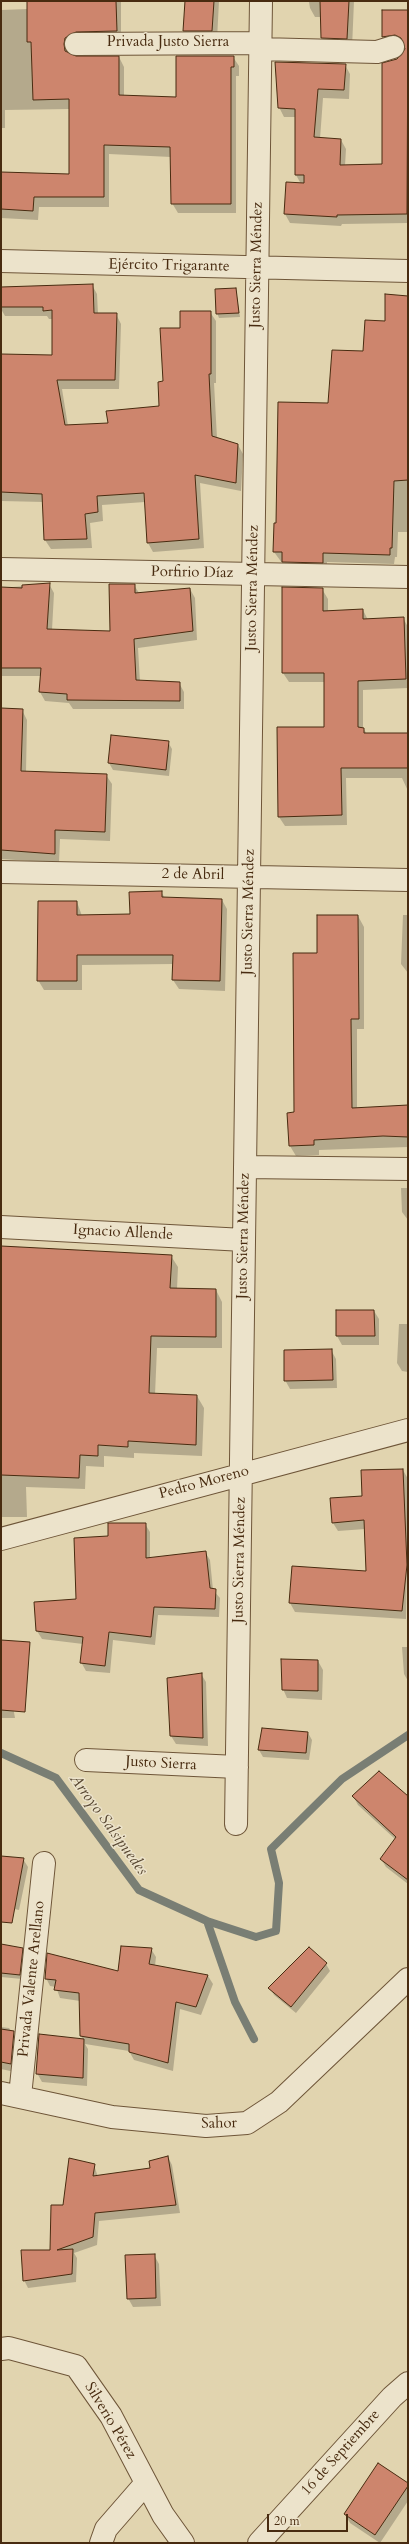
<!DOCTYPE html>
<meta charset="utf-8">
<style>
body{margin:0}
#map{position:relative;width:409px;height:2544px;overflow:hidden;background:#e1d4af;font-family:Cardo,serif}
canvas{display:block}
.frame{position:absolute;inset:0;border:2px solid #482b10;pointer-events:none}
.scale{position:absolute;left:267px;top:2514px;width:81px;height:18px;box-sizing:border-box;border:2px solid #482b10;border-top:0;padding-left:5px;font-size:12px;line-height:14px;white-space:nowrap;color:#482b10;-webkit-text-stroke:3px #ece3cb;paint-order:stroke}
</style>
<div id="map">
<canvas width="409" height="2544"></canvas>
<div class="frame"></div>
<div class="scale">20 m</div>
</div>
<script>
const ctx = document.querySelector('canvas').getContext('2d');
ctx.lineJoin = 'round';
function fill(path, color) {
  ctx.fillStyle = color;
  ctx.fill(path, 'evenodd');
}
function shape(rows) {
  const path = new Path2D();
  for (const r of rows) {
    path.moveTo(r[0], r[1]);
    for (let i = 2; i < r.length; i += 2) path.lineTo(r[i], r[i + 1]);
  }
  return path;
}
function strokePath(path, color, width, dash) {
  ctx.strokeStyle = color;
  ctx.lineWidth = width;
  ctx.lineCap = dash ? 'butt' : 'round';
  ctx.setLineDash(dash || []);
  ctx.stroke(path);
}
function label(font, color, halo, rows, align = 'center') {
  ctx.font = font + ' Cardo,serif';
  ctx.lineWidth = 3;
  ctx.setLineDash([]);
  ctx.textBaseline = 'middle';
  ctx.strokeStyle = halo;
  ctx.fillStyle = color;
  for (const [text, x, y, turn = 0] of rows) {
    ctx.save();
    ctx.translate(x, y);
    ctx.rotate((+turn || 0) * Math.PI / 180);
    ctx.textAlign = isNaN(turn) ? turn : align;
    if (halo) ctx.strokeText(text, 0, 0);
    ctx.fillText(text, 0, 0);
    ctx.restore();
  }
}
fill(shape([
 [28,1,121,1,121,41,75,43,69,54,75,57,119,57,124,67,124,96,176,98,233,57,239,66,239,76,236,76,236,213,178,213,172,203,171,157,109,154,109,207,39,207,38,220,1,218,1,10,28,9],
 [70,109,70,176,2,173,2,128,5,128,5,110],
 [186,1,219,1,217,40,190,40,184,31],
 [354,1,352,48,327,47,322,38,321,17,315,17,310,8,309,2,293,1],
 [383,11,408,11,408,223,342,224,341,226,290,223,285,214,301,184,296,175,296,117,284,117,279,107,345,65,350,74,349,99,323,98,320,139,341,140,346,149,345,166,383,165,398,60,406,50,401,44,388,46,383,37],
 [92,285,97,294,98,314,116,314,121,324,119,389,62,389,68,426,109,424,160,407,164,382,181,329,210,312,216,321,216,383,214,383,217,438,238,445,243,454,241,491,200,483,204,548,153,552,148,543,145,502,102,505,103,521,90,523,92,548,51,549,45,540,44,502,1,501,1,356,53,356,53,319,49,319,47,316,5,316,1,309,1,287],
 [236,289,240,317,219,318,217,313],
 [408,297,408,532,398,532,397,557,395,557,394,564,327,562,327,572,288,571,274,552,277,524,328,404,386,322],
 [49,584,54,593,52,630,111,632,134,585,139,593,190,589,195,598,197,640,138,648,140,682,179,683,184,692,184,709,73,709,69,703,45,701,40,692,41,676,1,676,1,588],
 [322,589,328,599,328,612,363,610,368,620,403,618,408,627,408,688,363,690,363,728,367,734,408,734,408,791,402,778,346,778,347,825,285,826,279,817,325,728,325,682,289,682,283,673],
 [1,709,22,710,27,720,26,772,106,775,112,784,110,841,60,839,59,863,1,859],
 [111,736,168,742,172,749,169,776,113,770,109,763],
 [161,892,165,898,222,900,227,909,225,991,179,989,173,980,174,964,82,965,82,990,44,990,38,980,77,902,82,916,131,915],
 [403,915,408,915,408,973,401,964],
 [358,916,364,927,364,1029,357,1029,357,1109,408,1106,408,1147,319,1150,319,1155,296,1156,290,1146,318,954],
 [401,1188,408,1188,408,1220,402,1212],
 [1,1248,171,1256,178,1267,177,1289,216,1290,222,1302,222,1348,157,1348,155,1395,197,1396,204,1408,202,1456,134,1453,134,1458,104,1456,104,1467,86,1466,85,1489,26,1487,27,1517,1,1517],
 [337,1311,374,1311,379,1319,379,1345,342,1345,337,1336],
 [399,1324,408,1324,408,1372,402,1371,397,1363],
 [331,1350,336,1359,337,1388,290,1389,285,1380],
 [403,1470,408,1479,406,1619,295,1612,290,1603,367,1572,365,1529,338,1531,333,1523,364,1497],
 [145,1524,150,1532,150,1559,205,1552,210,1560,213,1590,220,1598,219,1617,158,1615,155,1645,113,1640,110,1673,86,1671,81,1662,83,1644,42,1639,37,1631,77,1600,109,1537],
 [402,1647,408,1647,408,1681,404,1674],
 [1,1655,5,1662,15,1718,1,1718],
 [318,1661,323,1670,322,1700,287,1698,283,1689],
 [201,1674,206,1682,208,1746,176,1744,171,1736],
 [308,1733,312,1740,309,1760,263,1757,259,1750],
 [353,1796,408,1797,408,1884,386,1867,381,1859,395,1839,358,1805],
 [1,1857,23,1859,28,1867,19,1910,1,1906],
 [1,1945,22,1949,25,1953,22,1979,1,1977],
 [151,1949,156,1957,155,1966,208,1976,213,1984,201,2015,180,2009,173,2071,134,2060,129,2051,85,2044,88,2049,87,2086,42,2082,37,2073,83,2040,81,2036,80,2001,60,1998,56,1987,50,1986,46,1978,119,1972],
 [326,1964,330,1971,296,2013,274,1995,270,1988,290,1965,292,1967],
 [1,2027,9,2028,18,2040,15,2072,1,2069],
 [168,2157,172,2165,180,2213,99,2221,97,2245,74,2253,77,2258,76,2282,28,2288,24,2280,51,2251,64,2206,94,2165,98,2177,151,2169],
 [154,2255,159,2264,161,2306,133,2307,128,2298],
 [408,2484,408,2501,380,2543,350,2523,345,2514]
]), '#0003');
strokePath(shape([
 [1,1753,56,1778,139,1890,207,1921,235,2002,254,2039],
 [207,1921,256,1937,276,1931,279,1883,271,1849,342,1779,408,1735]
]), '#797e74', 8);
const building = shape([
 [27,1,116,1,117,31,76,32,65,38,64,44,65,51,76,56,119,56,119,95,176,97,176,56,234,56,234,67,231,67,231,204,171,204,170,147,104,145,104,197,34,197,33,211,1,209,1,172,69,174,69,99,33,100,31,42,27,42,27,1],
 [185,1,214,1,212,31,183,31,185,1],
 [320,1,349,1,347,39,321,38,320,1],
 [382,10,408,10,407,214,337,215,337,217,284,214,286,182,304,183,304,175,295,175,295,109,278,108,275,62,346,64,344,90,318,89,314,137,341,139,340,165,382,164,382,63,397,59,405,49,401,38,395,35,382,37,382,10],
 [93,284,94,313,117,313,115,380,57,380,65,425,108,423,106,411,159,406,158,382,163,381,160,328,180,328,180,311,211,311,211,374,209,374,212,436,238,444,236,483,195,475,199,539,147,543,144,493,97,496,98,512,85,514,87,539,44,540,42,494,1,492,1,354,52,355,52,310,43,311,43,307,1,307,1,287,93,284],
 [236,288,239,313,216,314,215,289,236,288],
 [385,294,408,296,408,480,394,481,392,548,390,548,390,555,323,553,323,563,282,562,282,552,273,552,274,523,276,523,278,402,328,403,332,350,363,351,365,320,385,321,385,294],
 [50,583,47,629,110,631,109,584,135,584,135,593,190,588,193,631,134,639,136,680,180,682,180,701,67,700,67,694,39,692,41,668,1,668,1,587,22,588,22,585,50,583],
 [282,587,323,588,323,611,363,609,363,619,404,617,406,679,358,681,358,727,364,728,364,733,408,733,408,768,341,768,342,815,278,817,277,727,324,727,324,673,282,673,282,587],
 [1,708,23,709,21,771,107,774,105,832,55,830,55,854,1,850,1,708],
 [111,735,169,741,166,770,108,763,111,735],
 [162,891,162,897,222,899,220,981,172,980,173,955,77,955,77,981,37,981,38,901,77,901,77,915,130,914,129,892,162,891],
 [317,915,358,915,359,1019,351,1019,352,1108,408,1105,408,1137,383,1136,314,1140,314,1145,289,1146,287,1113,294,1112,293,953,317,953,317,915],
 [1,1246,172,1255,170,1288,216,1289,216,1337,151,1336,149,1393,197,1395,196,1445,128,1441,128,1447,98,1445,98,1456,80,1455,79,1478,1,1475,1,1246],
 [336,1310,374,1310,375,1336,336,1336,336,1310],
 [332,1349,333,1380,284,1381,284,1350,332,1349],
 [403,1469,407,1565,402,1611,289,1603,292,1566,366,1571,364,1520,332,1523,330,1498,362,1496,361,1470,403,1469],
 [108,1523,146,1523,146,1558,206,1551,210,1588,216,1589,215,1609,154,1607,151,1637,109,1632,105,1666,80,1663,83,1637,36,1631,34,1602,76,1599,74,1538,108,1536,108,1523],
 [1,1640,30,1642,25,1712,1,1710,1,1640],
 [281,1659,318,1660,318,1691,282,1690,281,1659],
 [202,1673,203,1738,170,1736,167,1678,202,1673],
 [262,1728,308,1732,306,1753,258,1750,262,1728],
 [379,1771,408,1796,408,1880,380,1859,396,1837,352,1796,379,1771],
 [1,1856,24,1858,12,1923,1,1922,1,1856],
 [1,1944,23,1948,20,1975,1,1973,1,1944],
 [121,1946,152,1948,149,1964,208,1975,196,2007,176,2002,168,2063,129,2052,129,2044,80,2036,79,1993,54,1990,56,1980,45,1979,47,1953,118,1971,121,1946],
 [309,1947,327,1963,291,2007,268,1988,309,1947],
 [1,2029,14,2031,11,2064,1,2062,1,2029],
 [39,2034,84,2039,83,2078,36,2074,39,2034],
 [168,2156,176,2205,95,2213,93,2237,57,2250,73,2249,72,2274,23,2281,21,2250,50,2250,51,2205,63,2205,69,2158,95,2164,93,2176,150,2168,149,2161,168,2156],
 [155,2254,156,2298,127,2299,125,2255,155,2254],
 [378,2463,408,2483,408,2486,375,2535,344,2514,378,2463]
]);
fill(building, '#cd856d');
strokePath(building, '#482b10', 1);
const minor = shape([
 [76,44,260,43],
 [260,49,377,52,393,47],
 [1,261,408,271],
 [1,569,408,577],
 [1,872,408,880],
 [245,1167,408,1169],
 [1,1227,244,1240],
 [1,1539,408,1430],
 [86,1760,237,1767],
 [236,1824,261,1],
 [1,2093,112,2117,206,2126,247,2123,279,2102,408,1979],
 [20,2096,44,1863],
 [1,2349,9,2348,76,2366,111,2416,163,2515,183,2543],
 [101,2543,106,2529,146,2483],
 [259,2543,392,2397,408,2383]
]);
strokePath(minor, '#6e5538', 24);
strokePath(minor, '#ece3cb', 22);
label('15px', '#482b10', '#ece3cb', [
 ["Privada Justo Sierra",168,43],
 ["Justo Sierra Méndez",257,265,-89],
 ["Ejército Trigarante",169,266,1],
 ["Porfirio Díaz",192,573,1],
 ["Justo Sierra Méndez",253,588,-89],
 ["2 de Abril",193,875,1],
 ["Justo Sierra Méndez",249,912,-89],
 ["Ignacio Allende",123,1233,3],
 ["Justo Sierra Méndez",244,1236,-89],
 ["Pedro Moreno",204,1483,-15],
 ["Justo Sierra Méndez",240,1560,-89],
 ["Justo Sierra",161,1764,3],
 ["Privada Valente Arellano",32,1979,-84],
 ["Sahor",219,2124,-1],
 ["Silverio Pérez",110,2421,59],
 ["16 de Septiembre",341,2453,-48]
]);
label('italic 16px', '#584731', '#ece3cb', [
 ["Arroyo Salsipuedes",108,1825,54]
]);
</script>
